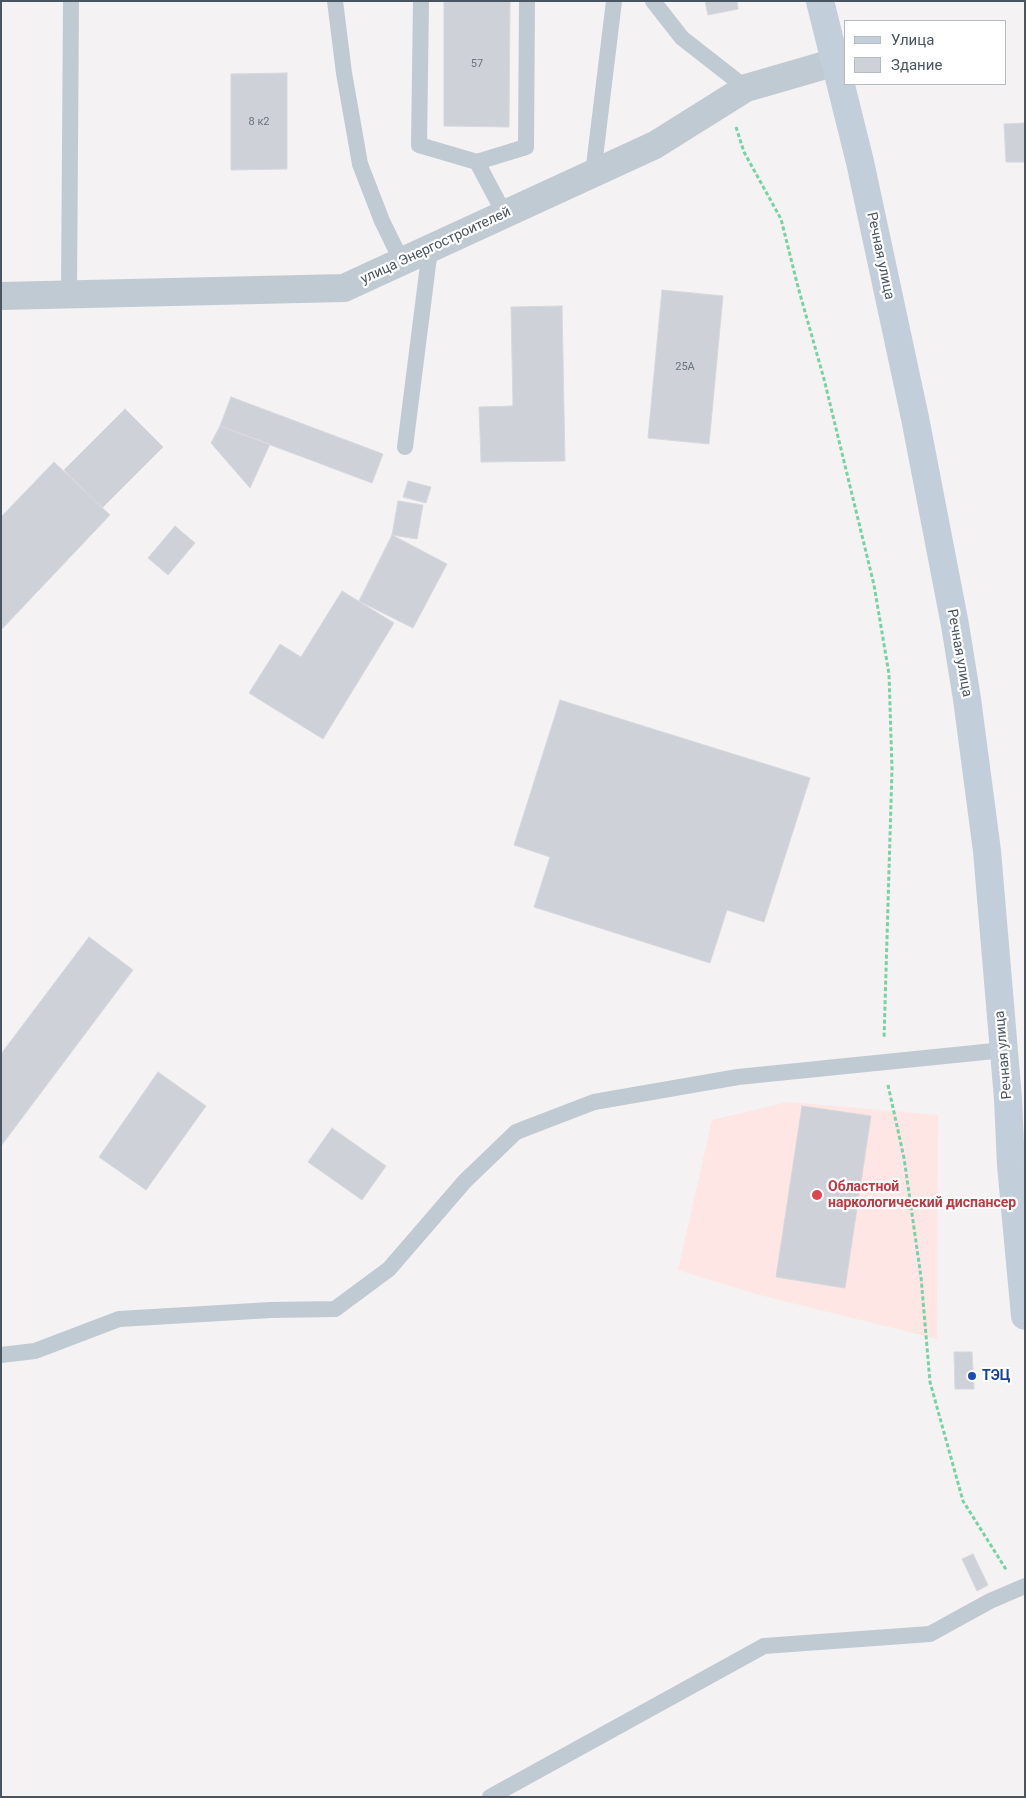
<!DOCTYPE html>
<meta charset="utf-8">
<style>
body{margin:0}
#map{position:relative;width:1026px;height:1798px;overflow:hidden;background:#f4f2f2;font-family:Roboto,sans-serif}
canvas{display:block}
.frame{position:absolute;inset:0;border:2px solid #495661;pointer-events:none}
.legend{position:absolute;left:844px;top:20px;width:162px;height:65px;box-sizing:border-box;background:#fff;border:1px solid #b6bbc0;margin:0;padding:6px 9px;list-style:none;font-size:15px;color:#495661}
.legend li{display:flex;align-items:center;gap:10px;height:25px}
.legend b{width:25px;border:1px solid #b6bbc0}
</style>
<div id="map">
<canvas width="1026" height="1798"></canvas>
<div class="frame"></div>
<ul class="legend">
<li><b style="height:6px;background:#c2ced9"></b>Улица</li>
<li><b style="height:14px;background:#ced1d7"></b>Здание</li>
</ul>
</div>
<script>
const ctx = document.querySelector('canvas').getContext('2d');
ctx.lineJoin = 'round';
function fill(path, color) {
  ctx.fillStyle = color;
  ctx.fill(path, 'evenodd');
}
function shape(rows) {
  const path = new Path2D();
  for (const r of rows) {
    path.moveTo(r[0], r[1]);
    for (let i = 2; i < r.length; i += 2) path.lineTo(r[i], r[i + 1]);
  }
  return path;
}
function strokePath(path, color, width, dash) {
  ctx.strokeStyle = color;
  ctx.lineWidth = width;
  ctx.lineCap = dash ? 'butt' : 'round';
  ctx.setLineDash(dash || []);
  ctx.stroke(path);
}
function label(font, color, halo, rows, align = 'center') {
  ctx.font = font + ' Roboto,sans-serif';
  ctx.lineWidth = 4.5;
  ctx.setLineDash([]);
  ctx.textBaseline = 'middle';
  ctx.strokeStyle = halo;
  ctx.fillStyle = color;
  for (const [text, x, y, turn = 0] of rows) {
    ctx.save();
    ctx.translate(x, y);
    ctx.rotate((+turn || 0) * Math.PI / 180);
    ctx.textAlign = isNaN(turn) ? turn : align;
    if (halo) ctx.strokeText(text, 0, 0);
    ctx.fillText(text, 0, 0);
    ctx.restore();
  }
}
fill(shape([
 [788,1102,938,1115,937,1339,756,1294,678,1270,712,1120]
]), '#fde6e4');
const building = shape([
 [444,1,510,1,509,127,444,126,444,1],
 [705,1,737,1,738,9,708,15,705,1],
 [287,73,287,169,231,170,231,74,287,73],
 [1025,123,1025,162,1006,162,1004,124,1025,123],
 [662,290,723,296,709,444,648,438,662,290],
 [562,306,565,461,481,462,479,407,513,406,511,307,562,306],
 [231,397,383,454,372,483,220,426,231,397],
 [125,409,163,447,102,508,64,470,125,409],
 [220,426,270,444,250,488,211,443,220,426],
 [54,462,110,515,1,630,1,517,54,462],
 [408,481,431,487,426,503,403,497,408,481],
 [398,501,423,505,417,539,392,535,398,501],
 [175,526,195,543,168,575,148,558,175,526],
 [392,535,447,564,413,628,359,601,392,535],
 [342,591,394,623,323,739,249,693,280,644,301,657,342,591],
 [560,700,810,778,764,922,727,910,710,963,534,907,550,857,514,845,560,700],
 [89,937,133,970,1,1146,1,1054,89,937],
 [158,1072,206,1106,146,1190,99,1157,158,1072],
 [802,1106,871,1116,845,1288,776,1277,802,1106],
 [332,1128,386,1166,362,1200,308,1162,332,1128],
 [954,1352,972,1352,974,1389,955,1389,954,1352],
 [973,1554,988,1585,977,1591,962,1559,973,1554]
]);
fill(building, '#ced1d7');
strokePath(building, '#d6d8de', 1);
strokePath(shape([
 [736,127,744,152,781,219,798,287,824,379,874,585,889,674,892,769,884,1039],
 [888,1085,904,1158,921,1277,930,1382,963,1501,1007,1571]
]), '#76d3a3', 3, [4, 2.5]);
strokePath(shape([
 [335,1,344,73,360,164,382,221,402,262],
 [421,1,419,145,477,162,526,147,527,1],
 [653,1,682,38,746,88],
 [477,162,505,215],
 [593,174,614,1],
 [69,294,71,1],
 [405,447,430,249],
 [1,1355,35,1351,119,1319,271,1310,335,1309,389,1269,465,1181,516,1132,594,1102,738,1077,1004,1050],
 [490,1797,764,1646,930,1634,990,1601,1025,1586]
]), '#c0cad2', 16);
strokePath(shape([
 [1,296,344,288,655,145,746,88,836,62]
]), '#c0cad2', 28);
strokePath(shape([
 [820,1,860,162,915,418,955,625,967,699,987,851,1008,1099,1011,1165,1025,1316]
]), '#c2ced9', 28);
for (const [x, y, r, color] of [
 [817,1195,6,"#e0444e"],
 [972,1376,5,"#1a4fb4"]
]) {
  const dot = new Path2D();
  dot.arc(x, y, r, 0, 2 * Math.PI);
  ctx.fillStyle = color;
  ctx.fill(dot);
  strokePath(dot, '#fff', 2);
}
label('11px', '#6a757e', null, [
 ["57",477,64],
 ["8 к2",259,122],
 ["25А",685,367]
]);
label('14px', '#495661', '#fff', [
 ["улица Энергостроителей",436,246,-25],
 ["Речная улица",880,256,78],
 ["Речная улица",959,653,80],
 ["Речная улица",1004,1055,-95]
]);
label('bold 14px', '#be3a42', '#fff', [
 ["Областной",828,1187],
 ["наркологический диспансер",828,1203]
], 'left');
label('bold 14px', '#164399', '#fff', [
 ["ТЭЦ",982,1376]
], 'left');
</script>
